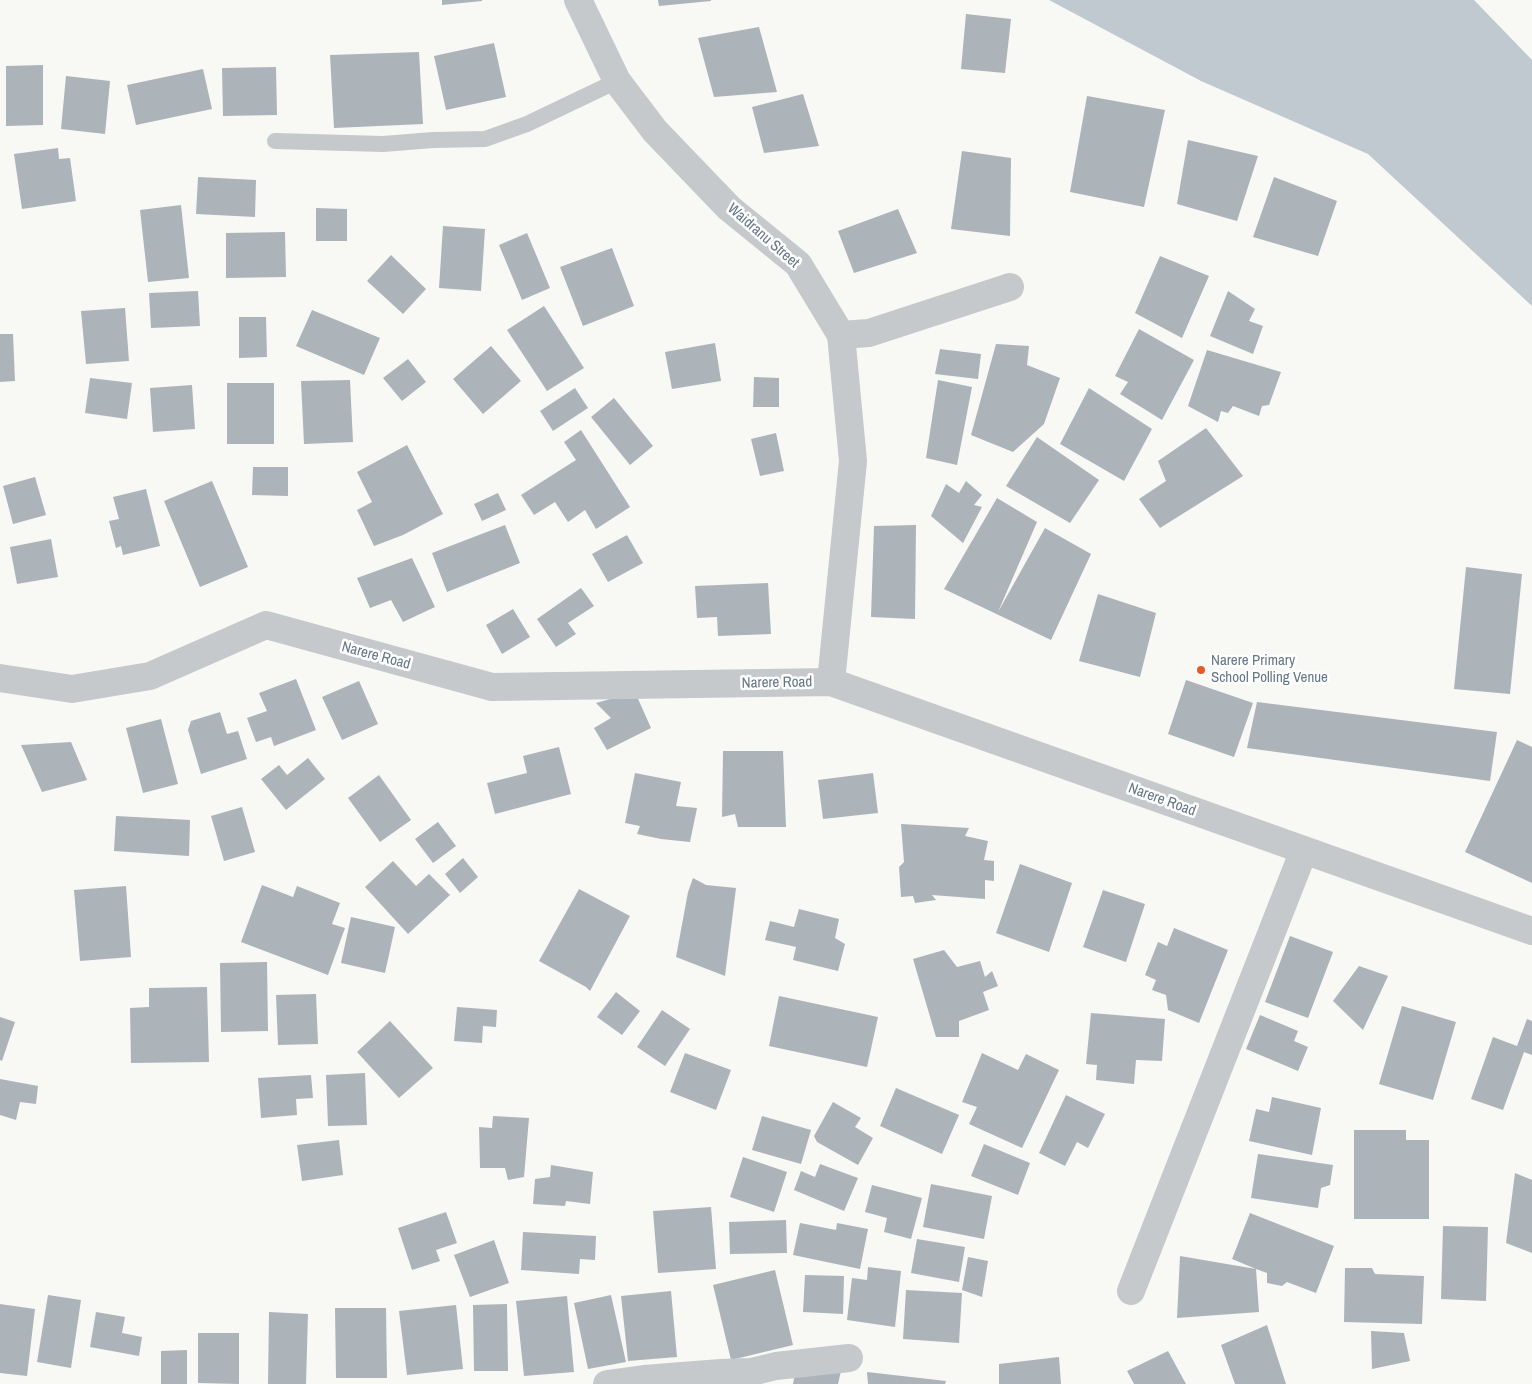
<!DOCTYPE html>
<style>
body{margin:0}
canvas{display:block;background:#f8f8f5}
</style>
<canvas width="1532" height="1384"></canvas>
<script>
const ctx = document.querySelector('canvas').getContext('2d');
ctx.lineJoin = 'round';
function fill(path, color) {
  ctx.fillStyle = color;
  ctx.fill(path, 'evenodd');
}
function shape(rows) {
  const path = new Path2D();
  for (const r of rows) {
    path.moveTo(r[0], r[1]);
    for (let i = 2; i < r.length; i += 2) path.lineTo(r[i], r[i + 1]);
  }
  return path;
}
function strokePath(path, color, width, dash) {
  ctx.strokeStyle = color;
  ctx.lineWidth = width;
  ctx.lineCap = dash ? 'butt' : 'round';
  ctx.setLineDash(dash || []);
  ctx.stroke(path);
}
function label(font, color, halo, rows, align = 'center') {
  ctx.font = font + ' "Archivo Narrow",sans-serif';
  ctx.lineWidth = 5;
  ctx.setLineDash([]);
  ctx.textBaseline = 'middle';
  ctx.strokeStyle = halo;
  ctx.fillStyle = color;
  for (const [text, x, y, turn = 0] of rows) {
    ctx.save();
    ctx.translate(x, y);
    ctx.rotate((+turn || 0) * Math.PI / 180);
    ctx.textAlign = isNaN(turn) ? turn : align;
    if (halo) ctx.strokeText(text, 0, 0);
    ctx.fillText(text, 0, 0);
    ctx.restore();
  }
}
fill(shape([
 [1049,0,1474,0,1532,60,1532,306,1368,154,1201,81]
]), '#c0c9cf');
fill(shape([
 [442,0,482,0,482,1,442,5],
 [658,0,711,0,711,1,659,6],
 [966,14,1011,19,1005,73,961,69],
 [759,27,777,92,714,97,698,38],
 [494,43,506,97,446,110,434,56],
 [419,52,423,124,334,128,330,55],
 [43,65,43,125,6,126,6,66],
 [276,67,277,115,223,116,222,68],
 [203,69,212,109,136,125,127,85],
 [66,76,110,81,105,134,61,129],
 [803,94,819,146,764,153,752,107],
 [1087,96,1165,110,1144,207,1070,192],
 [1188,140,1258,156,1237,221,1177,204],
 [58,148,59,159,70,158,76,201,22,209,14,154],
 [962,151,1011,158,1010,236,951,229],
 [198,177,256,180,255,217,196,214],
 [1274,177,1337,201,1318,256,1253,237],
 [181,205,189,278,148,282,140,210],
 [316,208,347,209,347,241,316,241],
 [898,209,917,253,854,273,838,231],
 [443,226,485,229,481,291,439,288],
 [285,232,286,277,226,278,226,233],
 [527,233,550,288,522,300,499,245],
 [612,248,634,306,583,326,560,267],
 [391,255,426,289,403,314,367,281],
 [1160,256,1209,276,1182,338,1135,313],
 [198,291,200,326,151,328,149,293],
 [1228,291,1255,309,1249,321,1263,326,1253,354,1210,336],
 [544,306,584,368,547,391,507,330],
 [125,308,129,361,86,364,81,311],
 [312,310,380,338,364,375,296,346],
 [239,317,266,317,267,357,239,358],
 [1139,329,1194,360,1162,420,1120,394,1128,382,1115,376],
 [0,334,13,334,15,381,0,382],
 [715,343,721,381,672,389,665,352],
 [996,344,1029,346,1027,365,1060,378,1044,424,1013,452,971,435],
 [491,346,521,381,483,414,453,379],
 [940,349,981,354,978,379,935,374],
 [1207,350,1281,372,1269,405,1262,406,1259,416,1233,406,1228,413,1221,411,1218,422,1188,406],
 [408,359,426,382,402,401,383,378],
 [754,377,779,378,779,407,753,407],
 [90,378,132,383,127,419,85,413],
 [350,380,353,442,304,444,301,381],
 [938,380,972,387,957,465,926,458],
 [227,383,274,383,274,444,227,444],
 [192,385,195,429,153,432,150,388],
 [575,388,588,408,553,431,540,411],
 [1089,388,1152,429,1124,481,1060,444],
 [614,398,653,446,630,465,591,417],
 [1206,428,1243,476,1160,528,1139,499,1166,481,1158,461],
 [581,430,630,507,596,529,585,510,568,522,555,502,534,515,521,495,576,460,564,442],
 [776,433,784,471,760,476,751,439],
 [1037,437,1099,480,1070,523,1006,486],
 [407,445,443,514,403,535,374,546,357,510,372,502,357,472],
 [253,467,288,467,288,496,252,495],
 [35,477,46,515,13,524,3,486],
 [212,481,248,567,200,587,164,501],
 [966,481,982,495,974,505,982,507,963,543,931,516,946,484,959,493],
 [146,489,160,546,123,555,121,546,116,548,109,521,119,519,113,497],
 [498,493,506,510,482,521,474,504],
 [997,498,1037,522,998,612,1045,528,1091,554,1051,640,944,589],
 [505,525,520,563,447,592,432,553],
 [916,525,915,619,871,617,874,526],
 [627,535,643,563,608,582,592,554],
 [51,539,58,577,17,584,10,547],
 [412,558,435,607,403,622,391,600,370,608,357,578],
 [1466,567,1522,574,1510,694,1454,689],
 [768,583,771,634,718,636,717,617,697,618,695,586],
 [581,588,594,606,568,623,576,634,556,647,537,619],
 [1098,594,1156,613,1140,677,1079,661],
 [513,609,530,637,502,654,486,625],
 [296,679,316,730,274,746,271,737,256,742,247,718,267,711,259,693],
 [1186,680,1253,703,1234,757,1168,734],
 [359,681,378,724,342,740,322,697],
 [635,692,651,728,607,750,594,728,611,718,596,703],
 [1257,702,1497,732,1490,781,1247,748],
 [220,712,227,734,238,731,247,759,201,774,188,730,191,721],
 [161,719,178,784,143,793,126,728],
 [1517,740,1532,747,1532,883,1465,852],
 [71,742,87,780,42,792,21,745],
 [559,747,571,794,495,814,487,783,527,773,523,756],
 [723,751,783,751,786,827,738,827,735,814,722,817],
 [308,758,325,779,286,810,261,779,279,765,287,775],
 [635,773,681,782,676,806,697,808,690,842,661,839,637,834,640,826,625,823],
 [873,773,878,813,823,819,818,780],
 [379,775,411,820,380,842,348,798],
 [242,807,255,852,224,861,211,816],
 [116,816,190,820,189,856,114,851],
 [438,822,456,846,433,863,415,839],
 [901,824,969,828,965,836,988,841,984,860,994,861,994,881,985,880,985,899,932,895,936,900,915,903,913,896,901,897,899,867,904,862],
 [463,858,478,877,460,893,445,874],
 [393,861,416,886,429,874,450,895,408,934,365,887],
 [1020,864,1072,883,1049,952,996,933],
 [693,878,706,885,736,888,725,976,676,957,688,892],
 [262,885,293,897,297,886,340,903,332,924,345,928,328,975,241,942],
 [126,886,131,957,80,961,74,890],
 [579,889,630,916,590,991,586,987,539,961],
 [1103,890,1145,904,1126,962,1083,947],
 [799,909,839,919,835,938,845,944,838,971,793,960,796,947,765,940,770,921,794,927],
 [351,917,395,927,385,973,341,963],
 [1174,928,1228,950,1199,1023,1168,1010,1166,995,1152,990,1156,980,1145,975,1158,942,1167,946],
 [1290,936,1333,952,1308,1018,1265,1002],
 [944,950,957,967,980,961,985,977,992,971,998,986,983,992,989,1010,959,1021,959,1037,936,1037,913,959],
 [267,962,268,1031,221,1032,220,963],
 [1359,966,1388,976,1363,1030,1333,1001],
 [207,987,209,1062,131,1063,130,1008,149,1007,149,988],
 [616,992,640,1011,622,1035,597,1017],
 [316,994,318,1044,278,1045,276,995],
 [779,996,878,1017,867,1067,769,1046],
 [1402,1006,1456,1022,1433,1100,1379,1084],
 [457,1007,497,1010,496,1027,483,1026,482,1043,454,1041],
 [662,1010,690,1029,665,1066,637,1047],
 [1091,1013,1165,1019,1162,1061,1136,1060,1134,1084,1096,1080,1097,1065,1086,1064],
 [1260,1015,1298,1031,1294,1041,1308,1047,1298,1071,1246,1049],
 [0,1017,15,1022,2,1061,0,1060],
 [1527,1019,1532,1021,1532,1055,1524,1052,1503,1110,1471,1099,1493,1037,1517,1046],
 [390,1021,433,1068,399,1098,357,1052],
 [685,1053,731,1070,716,1110,670,1092],
 [982,1053,1018,1070,1026,1054,1059,1070,1022,1148,969,1124,977,1107,962,1102],
 [365,1073,367,1125,328,1126,326,1075],
 [311,1075,313,1098,296,1099,297,1115,261,1118,258,1078],
 [0,1079,38,1086,36,1104,20,1102,16,1120,0,1115],
 [896,1088,959,1115,942,1154,880,1126],
 [1066,1095,1105,1114,1088,1148,1077,1142,1065,1166,1039,1153],
 [1272,1097,1321,1108,1312,1155,1249,1141,1256,1109,1269,1112],
 [833,1102,861,1118,855,1127,873,1138,858,1165,817,1142,814,1136],
 [493,1116,529,1118,524,1177,508,1180,505,1168,480,1168,479,1127,492,1128],
 [762,1116,811,1130,801,1164,752,1150],
 [1354,1130,1406,1130,1406,1140,1429,1140,1429,1219,1354,1219],
 [339,1140,343,1175,302,1181,297,1145],
 [984,1144,1030,1163,1018,1195,971,1176],
 [1258,1154,1333,1165,1330,1185,1321,1188,1318,1208,1251,1198],
 [743,1157,787,1172,774,1212,730,1197],
 [820,1164,858,1178,844,1211,794,1190,801,1171,815,1177],
 [551,1165,593,1172,590,1204,566,1201,565,1206,533,1204,535,1179,550,1177],
 [1515,1173,1532,1180,1532,1253,1506,1243],
 [931,1184,992,1196,984,1239,923,1227],
 [872,1185,922,1198,911,1239,884,1232,887,1218,865,1212],
 [711,1207,716,1269,658,1273,653,1211],
 [446,1212,457,1243,436,1250,440,1261,412,1270,398,1228],
 [1250,1213,1334,1246,1316,1293,1287,1282,1282,1286,1267,1283,1267,1273,1256,1269,1259,1312,1177,1318,1180,1256,1256,1269,1232,1259],
 [786,1220,787,1253,730,1254,729,1222],
 [800,1223,836,1230,837,1223,868,1229,860,1269,793,1255],
 [1443,1226,1488,1227,1486,1301,1441,1299],
 [523,1232,596,1236,595,1260,580,1259,579,1274,521,1270],
 [917,1239,965,1247,959,1282,911,1273],
 [494,1240,509,1283,470,1297,454,1255],
 [968,1257,988,1261,982,1297,962,1290],
 [868,1267,901,1271,895,1327,847,1320,852,1278,867,1280],
 [1345,1268,1372,1268,1375,1274,1424,1276,1422,1324,1344,1322],
 [775,1270,793,1345,731,1360,713,1285],
 [805,1275,844,1276,843,1314,803,1312],
 [906,1290,962,1293,959,1343,903,1339],
 [671,1291,677,1357,628,1361,621,1296],
 [48,1295,81,1300,71,1368,37,1362],
 [611,1295,626,1362,588,1369,574,1303],
 [567,1296,574,1372,524,1376,516,1301],
 [0,1304,35,1309,27,1376,0,1373],
 [507,1304,508,1371,474,1371,473,1305],
 [456,1305,463,1369,407,1375,399,1311],
 [335,1308,386,1308,387,1378,336,1378],
 [96,1312,125,1317,122,1333,142,1337,139,1356,90,1347],
 [269,1312,308,1314,306,1384,268,1384],
 [1267,1325,1286,1384,1235,1384,1221,1345],
 [1371,1331,1404,1333,1410,1361,1372,1369],
 [198,1333,239,1333,239,1384,198,1383],
 [187,1350,187,1384,161,1384,161,1351],
 [1168,1351,1186,1384,1134,1384,1127,1371],
 [1059,1357,1061,1384,999,1384,999,1364],
 [841,1371,838,1384,793,1384,795,1373],
 [867,1372,946,1381,945,1384,868,1384]
]), '#acb4ba');
strokePath(shape([
 [275,141,383,144,433,140,485,139,527,124,617,81]
]), '#c5c9cc', 16);
strokePath(shape([
 [578,0,617,81,655,131,729,208,798,264,841,335,869,333,1010,287],
 [0,678,72,689,150,676,266,625,492,687,831,682,1532,931],
 [831,682,853,461,841,335],
 [1131,1291,1304,850],
 [607,1384,644,1379,721,1373,751,1372,776,1366,849,1358]
]), '#c5c9cc', 28);
for (const [x, y, r, color] of [
 [1201,670,5,"#e85925"]
]) {
  const dot = new Path2D();
  dot.arc(x, y, r, 0, 2 * Math.PI);
  ctx.fillStyle = color;
  ctx.fill(dot);
  strokePath(dot, '#fff', 2);
}
label('15px', '#667787', '#fff', [
 ["Waidranu Street",763,236,41],
 ["Narere Road",376,656,15],
 ["Narere Road",777,683,-1],
 ["Narere Road",1162,800,20]
]);
label('15px', '#667787', '#fff', [
 ["Narere Primary",1211,661],
 ["School Polling Venue",1211,678]
], 'left');
</script>
